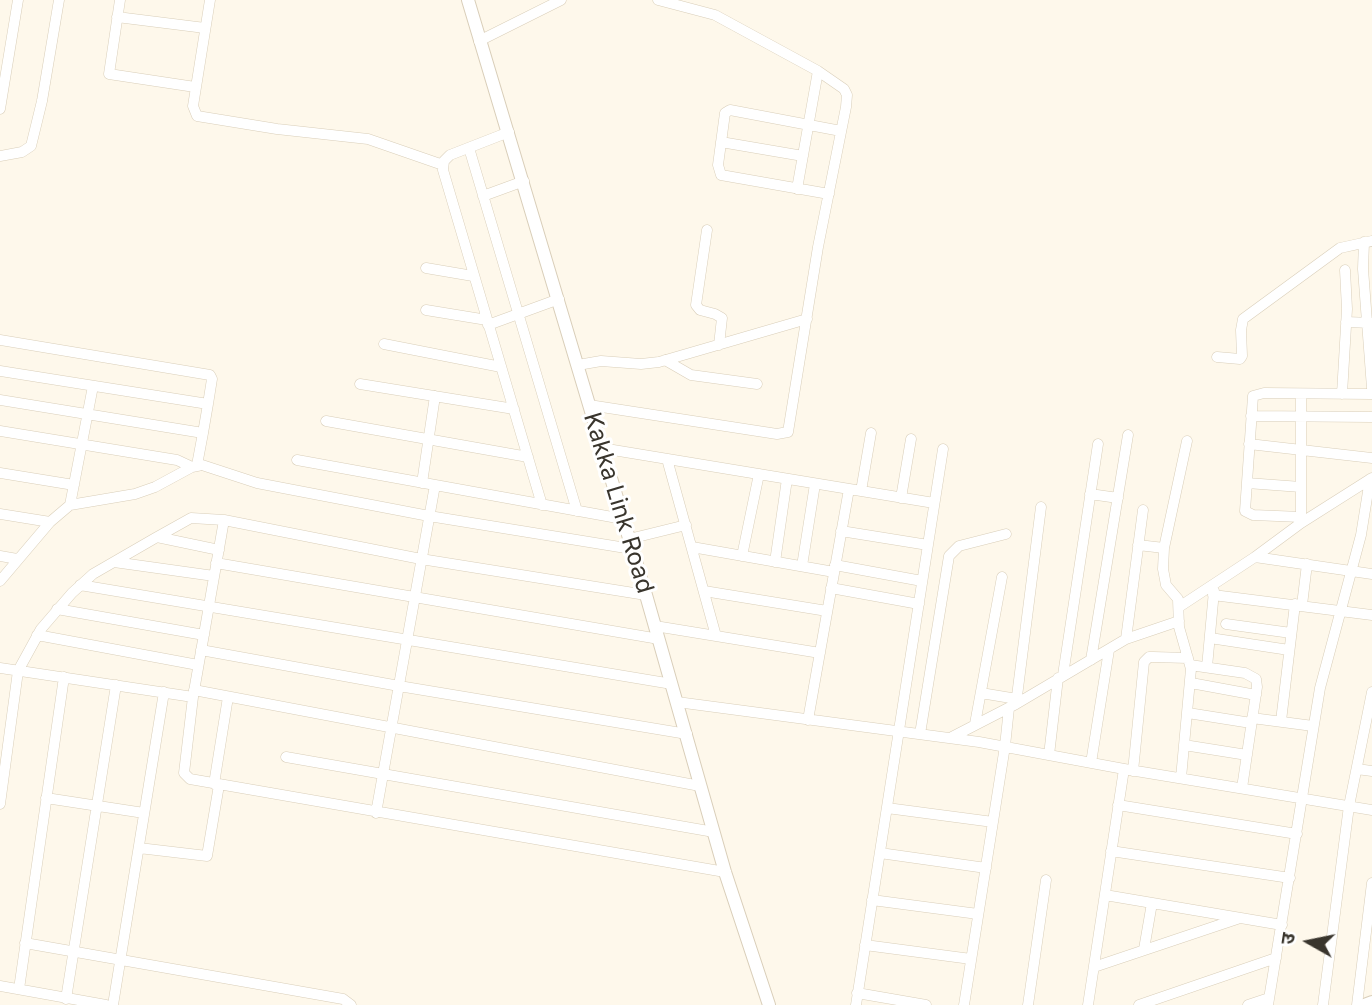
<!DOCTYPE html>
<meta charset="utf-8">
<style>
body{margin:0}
#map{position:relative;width:1372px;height:1005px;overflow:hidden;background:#fef8eb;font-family:Inter,"Noto Sans Devanagari",sans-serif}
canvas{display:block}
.north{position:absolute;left:1274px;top:907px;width:70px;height:70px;-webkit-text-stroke:5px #fff;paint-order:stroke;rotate:279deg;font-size:19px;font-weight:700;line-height:28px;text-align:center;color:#39352d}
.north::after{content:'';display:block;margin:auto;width:24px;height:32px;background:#39352d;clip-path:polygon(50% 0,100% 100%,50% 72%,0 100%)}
</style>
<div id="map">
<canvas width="1372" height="1005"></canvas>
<div class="north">उ</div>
</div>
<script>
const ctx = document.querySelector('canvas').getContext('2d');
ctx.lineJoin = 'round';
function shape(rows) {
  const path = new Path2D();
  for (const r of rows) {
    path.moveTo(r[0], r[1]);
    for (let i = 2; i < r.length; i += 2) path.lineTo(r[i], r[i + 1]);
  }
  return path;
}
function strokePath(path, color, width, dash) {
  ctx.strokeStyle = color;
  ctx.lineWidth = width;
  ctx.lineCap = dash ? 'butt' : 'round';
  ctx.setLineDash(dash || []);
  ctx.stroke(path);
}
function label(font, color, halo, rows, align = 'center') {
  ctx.font = font + ' Inter,sans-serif';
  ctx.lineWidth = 6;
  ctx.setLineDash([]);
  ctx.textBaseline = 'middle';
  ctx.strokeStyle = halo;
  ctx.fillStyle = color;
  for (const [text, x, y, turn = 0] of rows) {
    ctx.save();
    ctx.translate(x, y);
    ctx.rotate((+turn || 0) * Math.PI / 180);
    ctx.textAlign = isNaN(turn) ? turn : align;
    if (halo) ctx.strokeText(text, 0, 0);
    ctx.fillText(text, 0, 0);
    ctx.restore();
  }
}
const minor = shape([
 [120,0,109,74,195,87],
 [210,0,193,106,197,116,277,129,368,139,443,165],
 [117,17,205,28],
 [479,41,561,0],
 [0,109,18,0],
 [509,132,450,155,444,161,443,170,542,505],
 [721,142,803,156],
 [469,148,577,511],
 [0,156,22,152,31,146,42,101,59,0],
 [797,189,818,71],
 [829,194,721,175,718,165,725,113,730,110,841,131],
 [483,196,524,181],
 [707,230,696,305,700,310,715,314,722,318,719,345],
 [1364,242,1363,269,1372,388],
 [426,268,473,276],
 [426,310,487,320],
 [1346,322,1372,323],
 [488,325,559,299],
 [0,340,210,375,212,379,208,404],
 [384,344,501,367],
 [1217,357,1240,359,1242,356,1241,330,1243,319,1340,248,1372,241],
 [665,360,691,375,757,384],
 [578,365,601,361,641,364,659,362,807,319],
 [0,371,208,404,203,433],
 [360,384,514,409],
 [1301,394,1301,522],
 [1342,394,1347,309,1345,270],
 [0,400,203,433,197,465],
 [589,405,777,434,788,432,818,247,846,107,847,95,844,89,818,71,715,15,658,0],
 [1251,416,1372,417],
 [326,421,528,457],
 [0,431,177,460,192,467],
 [1249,444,1372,458],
 [601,448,934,503],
 [667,459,716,636],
 [297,460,623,519],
 [0,473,74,485],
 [422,483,435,396],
 [1247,483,1301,487],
 [861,491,871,433],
 [1090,494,1118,498],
 [901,498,911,439],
 [70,505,93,386],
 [0,514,50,522],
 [1301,517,1253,515,1245,511,1253,396,1264,393,1372,394],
 [841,531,928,545],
 [629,539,686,525],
 [1138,545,1164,548],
 [692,547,834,572],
 [219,550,157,537,191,518,224,520],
 [0,556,17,559],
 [742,556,759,474],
 [1255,557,1372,574],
 [114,562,214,576],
 [775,562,787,479],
 [216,563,659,639],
 [835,565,922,581],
 [802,566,815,484],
 [0,581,50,522,70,505,135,494,155,487,192,467,202,465,257,483,429,516,632,549],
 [80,585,672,684],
 [831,588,919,604],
 [704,591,827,611],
 [646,595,421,559,224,520,193,697,184,773,190,779,725,872],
 [1213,595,1372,615],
 [1302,605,1307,564],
 [1179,607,1255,557,1301,523,1372,478],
 [57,609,204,635],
 [1226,624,1291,633],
 [655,626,820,653],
 [37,635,198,665],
 [1210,638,1289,650],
 [1126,639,1143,510],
 [201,650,399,686,687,734],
 [1091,660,1128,435],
 [1190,665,1245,673,1256,679,1257,687,1242,788],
 [1207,667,1214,591],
 [0,668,193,697],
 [1063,675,1098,444],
 [1191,683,1256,695],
 [194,690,700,786],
 [981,693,1017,699],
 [677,702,979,742,1124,769,1372,810],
 [1016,704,1041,507],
 [1188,713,1251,723],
 [1252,718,1313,726],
 [808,720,849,489],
 [1281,721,1295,604],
 [975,724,1002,577],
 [920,734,949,556,959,546,1006,534],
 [952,737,1016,704,1126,639,1179,621],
 [1184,745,1247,755],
 [1049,755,1058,678],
 [286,757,714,832],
 [1091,763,1109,650],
 [1357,769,1372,771],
 [1133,771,1144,662,1149,657,1153,657,1188,658],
 [1181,778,1191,669,1179,627,1178,599,1166,585,1163,569,1164,548,1187,441],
 [214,784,228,697],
 [46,798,144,813],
 [0,804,18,671,41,629,72,593,93,574,157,537],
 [1118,805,1297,834],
 [887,808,993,822],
 [376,813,435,485],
 [139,848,207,856,219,785],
 [1111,851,1290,878],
 [880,853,986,868],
 [1105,895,1282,925],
 [872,900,978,914],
 [25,943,343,999,351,1005],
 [865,945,971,959],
 [1144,949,1152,903],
 [1094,967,1240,918],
 [0,986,106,1005],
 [19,989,64,677],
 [857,993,926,1005],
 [66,999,116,685],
 [113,1005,164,692],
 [856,1005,943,449],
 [964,1005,1005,746,1009,708],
 [1028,1005,1046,880],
 [1088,1005,1124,769],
 [1139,1005,1276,958],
 [1248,1005,1269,998],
 [1268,1005,1320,688,1361,535,1370,479],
 [1323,1005,1349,806,1372,692],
 [1357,1005,1372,883]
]);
const tertiary = shape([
 [468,0,646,595,725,872,769,1005],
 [1364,1005,1372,1002]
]);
strokePath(minor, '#d9ceb9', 11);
strokePath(tertiary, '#d9ceb9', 14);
strokePath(minor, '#fff', 10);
strokePath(tertiary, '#fff', 12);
label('24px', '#39352d', '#fff', [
 ["Kakka Link Road",618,503,73]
]);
</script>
